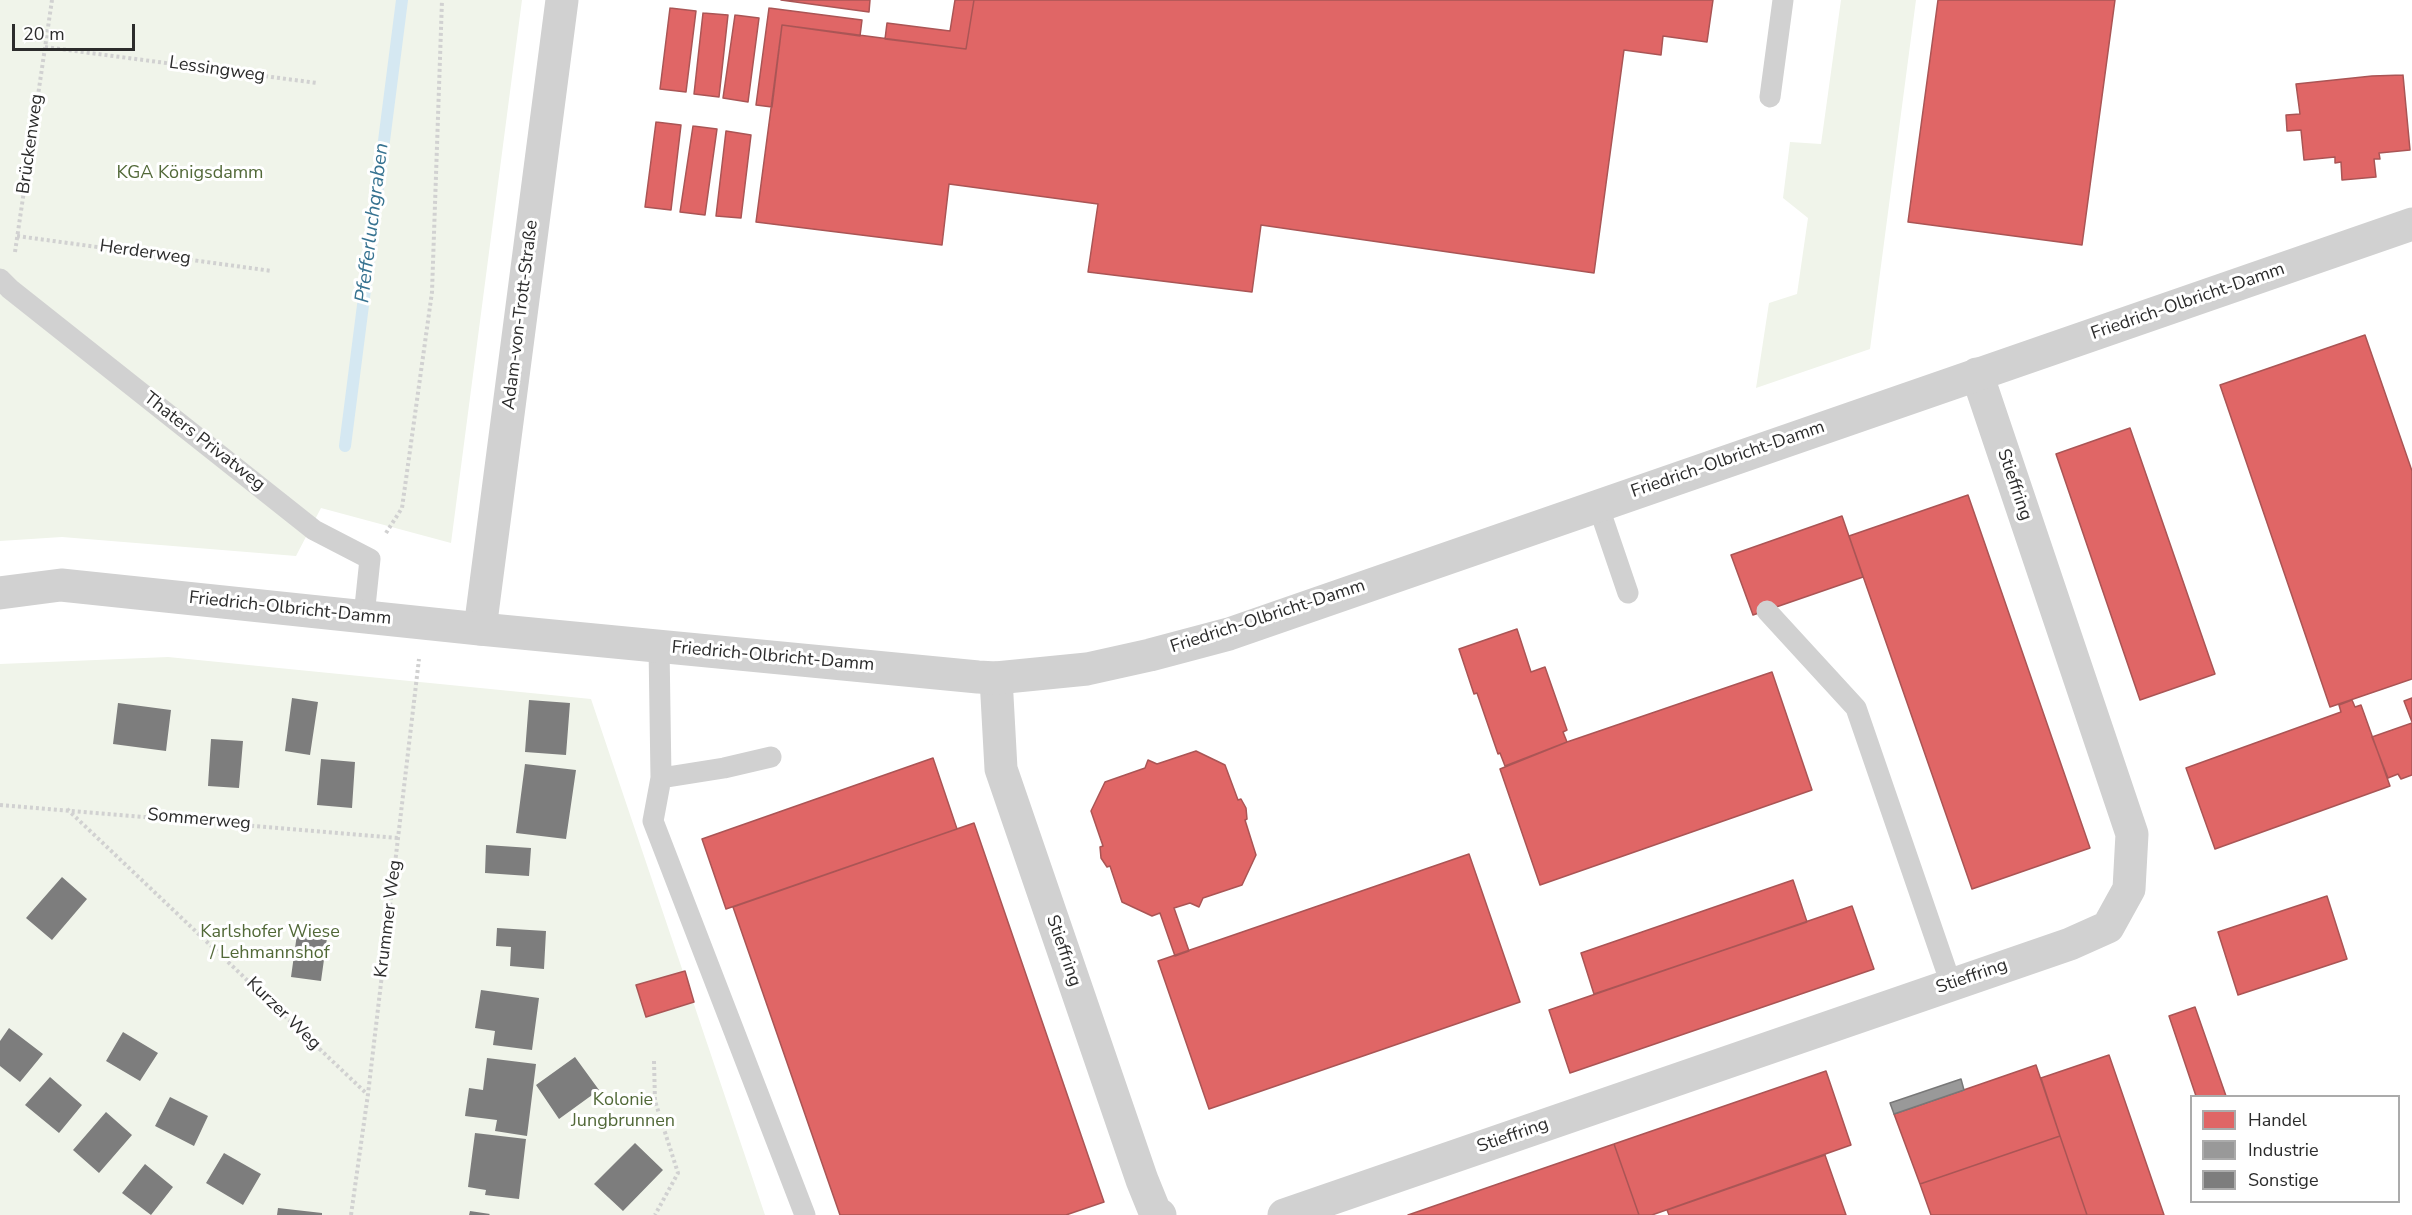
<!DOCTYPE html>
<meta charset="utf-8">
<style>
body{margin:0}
#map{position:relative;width:2412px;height:1215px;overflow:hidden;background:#fff;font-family:"Nunito Sans",sans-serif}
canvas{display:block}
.legend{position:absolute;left:2190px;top:1095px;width:210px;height:108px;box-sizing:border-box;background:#fff;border:2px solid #ababab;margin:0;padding:8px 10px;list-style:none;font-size:18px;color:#2c2c2c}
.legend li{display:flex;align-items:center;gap:12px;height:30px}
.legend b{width:30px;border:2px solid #ababab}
.scale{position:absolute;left:12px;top:24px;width:123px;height:27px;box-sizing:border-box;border:3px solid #2c2c2c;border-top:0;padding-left:8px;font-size:18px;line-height:21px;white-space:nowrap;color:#2c2c2c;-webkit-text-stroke:4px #fff;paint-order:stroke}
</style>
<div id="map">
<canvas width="2412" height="1215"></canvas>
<ul class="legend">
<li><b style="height:16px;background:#e06666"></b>Handel</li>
<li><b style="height:16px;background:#999"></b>Industrie</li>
<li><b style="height:16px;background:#7d7d7d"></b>Sonstige</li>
</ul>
<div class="scale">20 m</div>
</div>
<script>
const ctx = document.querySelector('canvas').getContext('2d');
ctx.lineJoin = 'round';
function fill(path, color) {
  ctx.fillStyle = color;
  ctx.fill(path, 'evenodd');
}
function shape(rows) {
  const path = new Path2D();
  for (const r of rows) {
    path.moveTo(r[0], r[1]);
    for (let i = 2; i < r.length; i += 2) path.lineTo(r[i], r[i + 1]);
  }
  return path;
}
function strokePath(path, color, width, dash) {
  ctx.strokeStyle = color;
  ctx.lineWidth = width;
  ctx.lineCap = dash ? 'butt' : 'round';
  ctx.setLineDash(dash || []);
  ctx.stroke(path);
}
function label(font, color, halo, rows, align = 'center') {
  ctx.font = font + ' "Nunito Sans",sans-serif';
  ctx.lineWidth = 6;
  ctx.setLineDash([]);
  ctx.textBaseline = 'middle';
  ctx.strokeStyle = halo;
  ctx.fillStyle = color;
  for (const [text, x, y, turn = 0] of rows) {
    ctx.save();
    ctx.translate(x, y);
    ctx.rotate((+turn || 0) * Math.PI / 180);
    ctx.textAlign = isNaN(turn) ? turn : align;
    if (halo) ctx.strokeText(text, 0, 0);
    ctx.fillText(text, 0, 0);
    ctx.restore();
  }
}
fill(shape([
 [0,0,522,0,451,543,321,508,296,556,62,537,0,541],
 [1841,0,1916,0,1870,349,1756,388,1769,303,1797,294,1808,218,1783,198,1790,142,1821,144],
 [168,657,591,699,765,1215,0,1215,0,664]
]), '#f0f4ea');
const shops = shape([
 [781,0,870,0,869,12,781,0],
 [955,0,974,0,966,49,885,39,887,23,950,31,955,0],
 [974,0,1713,0,1707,42,1663,36,1661,55,1624,50,1594,273,1261,225,1252,292,1088,272,1098,204,949,184,942,245,756,222,782,25,966,49,974,0],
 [1938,0,2115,0,2082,245,1908,222,1938,0],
 [670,8,696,11,686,92,660,89,670,8],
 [769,8,862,20,860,36,782,25,772,107,756,105,769,8],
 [703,13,728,15,719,97,694,94,703,13],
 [735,15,759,18,748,102,723,98,735,15],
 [2403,75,2410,150,2379,153,2380,159,2374,159,2376,177,2342,180,2341,162,2335,163,2335,157,2304,160,2301,130,2287,131,2286,115,2300,114,2296,84,2372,76,2403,75],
 [656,122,681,125,671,210,645,207,656,122],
 [693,126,717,129,705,215,680,212,693,126],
 [726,131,751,135,741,218,716,216,726,131],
 [2365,335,2412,471,2412,679,2330,707,2220,385,2365,335],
 [2130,428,2215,674,2140,700,2056,454,2130,428],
 [1968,495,2090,848,1972,889,1849,536,1968,495],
 [1842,516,1863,577,1753,615,1731,555,1842,516],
 [1517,629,1531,672,1545,667,1567,730,1563,732,1567,742,1505,766,1500,753,1498,754,1477,693,1474,694,1459,649,1517,629],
 [1772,672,1812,790,1540,885,1500,769,1567,742,1772,672],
 [2412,698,2412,722,2404,701,2412,698],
 [2352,700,2355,707,2361,705,2390,786,2215,849,2186,768,2341,712,2339,705,2352,700],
 [2412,723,2412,775,2401,779,2398,774,2388,778,2372,737,2412,723],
 [1196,751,1225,765,1238,800,1241,799,1246,808,1247,819,1245,820,1256,855,1242,885,1203,898,1199,907,1190,903,1174,908,1189,951,1175,956,1160,913,1152,916,1122,902,1110,866,1107,867,1101,858,1100,847,1103,846,1091,811,1105,782,1145,768,1148,760,1157,764,1196,751],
 [933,758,957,829,726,909,702,839,933,758],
 [974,823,1104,1202,1066,1215,840,1215,733,907,974,823],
 [1469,854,1520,1002,1209,1109,1158,961,1469,854],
 [1793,880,1807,922,1594,994,1581,953,1793,880],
 [2327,896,2347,959,2238,995,2218,932,2327,896],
 [1852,906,1874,969,1570,1073,1549,1010,1852,906],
 [685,971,694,1002,646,1017,636,985,685,971],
 [2195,1007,2226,1096,2196,1096,2169,1016,2195,1007],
 [2109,1055,2164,1215,2087,1215,2060,1136,2041,1078,2109,1055],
 [2036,1065,2060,1136,1920,1184,1894,1114,2036,1065],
 [1826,1071,1851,1145,1652,1215,1639,1215,1614,1144,1826,1071],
 [2060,1136,2087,1215,1931,1215,1920,1184,2060,1136],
 [1614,1144,1639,1215,1408,1215,1614,1144],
 [1825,1155,1846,1215,1669,1215,1667,1210,1825,1155]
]);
fill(shops, '#e06666');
strokePath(shops, '#a55', 1.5);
const industry = shape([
 [1961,1079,1964,1090,1894,1114,1890,1103,1961,1079]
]);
fill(industry, '#999');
strokePath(industry, '#787878', 1.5);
strokePath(shape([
 [345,446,402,0]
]), '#d5e8f2', 12);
fill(shape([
 [292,698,318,702,310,755,285,751],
 [529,700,570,703,566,755,525,752],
 [118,703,171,710,166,751,113,744],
 [211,739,243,741,239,788,208,786],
 [321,759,355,762,352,808,317,805],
 [525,764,576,770,566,839,516,833],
 [486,845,531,848,529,876,485,873],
 [62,877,87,899,52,940,26,918],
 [497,928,546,931,544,969,510,966,511,947,496,946],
 [297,934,327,938,321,981,291,977],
 [481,990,539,998,532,1050,493,1045,495,1031,475,1028],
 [9,1028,43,1054,20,1082,0,1066,0,1041],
 [123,1032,158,1053,140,1081,106,1061],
 [575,1057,599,1090,559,1119,536,1085],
 [487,1058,536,1064,527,1136,495,1131,497,1120,465,1116,469,1088,483,1090],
 [50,1077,82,1105,59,1133,25,1105],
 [170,1097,208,1116,194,1146,155,1126],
 [106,1112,132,1135,99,1173,73,1150],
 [475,1133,526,1139,519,1199,485,1195,486,1190,468,1187],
 [635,1143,663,1170,623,1211,594,1184],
 [224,1153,261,1174,243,1205,206,1183],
 [145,1164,173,1187,151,1215,122,1193],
 [278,1208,322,1213,322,1215,277,1215],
 [470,1211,490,1214,489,1215,469,1215]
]), '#7d7d7d');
strokePath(shape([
 [45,47,317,83],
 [17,236,272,271],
 [15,252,52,0],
 [386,533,402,508,432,292,442,0],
 [0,805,398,838],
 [67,809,367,1094],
 [654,1061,655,1101,678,1173,655,1215],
 [351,1215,368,1094,419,659]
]), '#d1d1d1', 4, [3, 3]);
strokePath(shape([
 [1770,97,1783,0],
 [0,279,10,289,314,530,370,559,364,616],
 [1598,505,1628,593],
 [1767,611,1856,708,1951,984],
 [659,646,661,778,653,821,805,1215],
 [661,778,724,768,771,757]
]), '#d1d1d1', 21);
strokePath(shape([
 [480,629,562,0],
 [996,678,1001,769,1142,1180,1155,1212,1160,1215],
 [1284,1215,2070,944,2108,927,2129,889,2132,834,1977,374]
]), '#d1d1d1', 33);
strokePath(shape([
 [0,593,61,585,480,629,978,677,996,678,1087,669,1150,655,1229,634,2412,224]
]), '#d1d1d1', 33);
label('18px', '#2c2c2c', '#fff', [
 ["Lessingweg",217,70,8],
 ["Brückenweg",31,144,-82],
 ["Herderweg",145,253,8],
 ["Friedrich-Olbricht-Damm",2188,302,-19],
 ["Adam-von-Trott-Straße",521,315,-83],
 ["Thaters Privatweg",204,442,38],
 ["Friedrich-Olbricht-Damm",1728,460,-19],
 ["Stieffring",2014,485,71],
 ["Friedrich-Olbricht-Damm",290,609,6],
 ["Friedrich-Olbricht-Damm",1268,617,-18],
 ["Friedrich-Olbricht-Damm",773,657,5],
 ["Sommerweg",199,820,5],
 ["Krummer Weg",389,919,-83],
 ["Stieffring",1063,951,71],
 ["Stieffring",1972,977,-19],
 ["Kurzer Weg",283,1014,44],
 ["Stieffring",1513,1136,-19]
]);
label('18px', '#526938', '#fff', [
 ["KGA Königsdamm",190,174],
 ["Karlshofer Wiese",270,933],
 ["/ Lehmannshof",270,954],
 ["Kolonie",623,1101],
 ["Jungbrunnen",623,1122]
]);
label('italic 20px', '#377391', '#fff', [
 ["Pfefferluchgraben",373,223,-83]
]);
</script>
